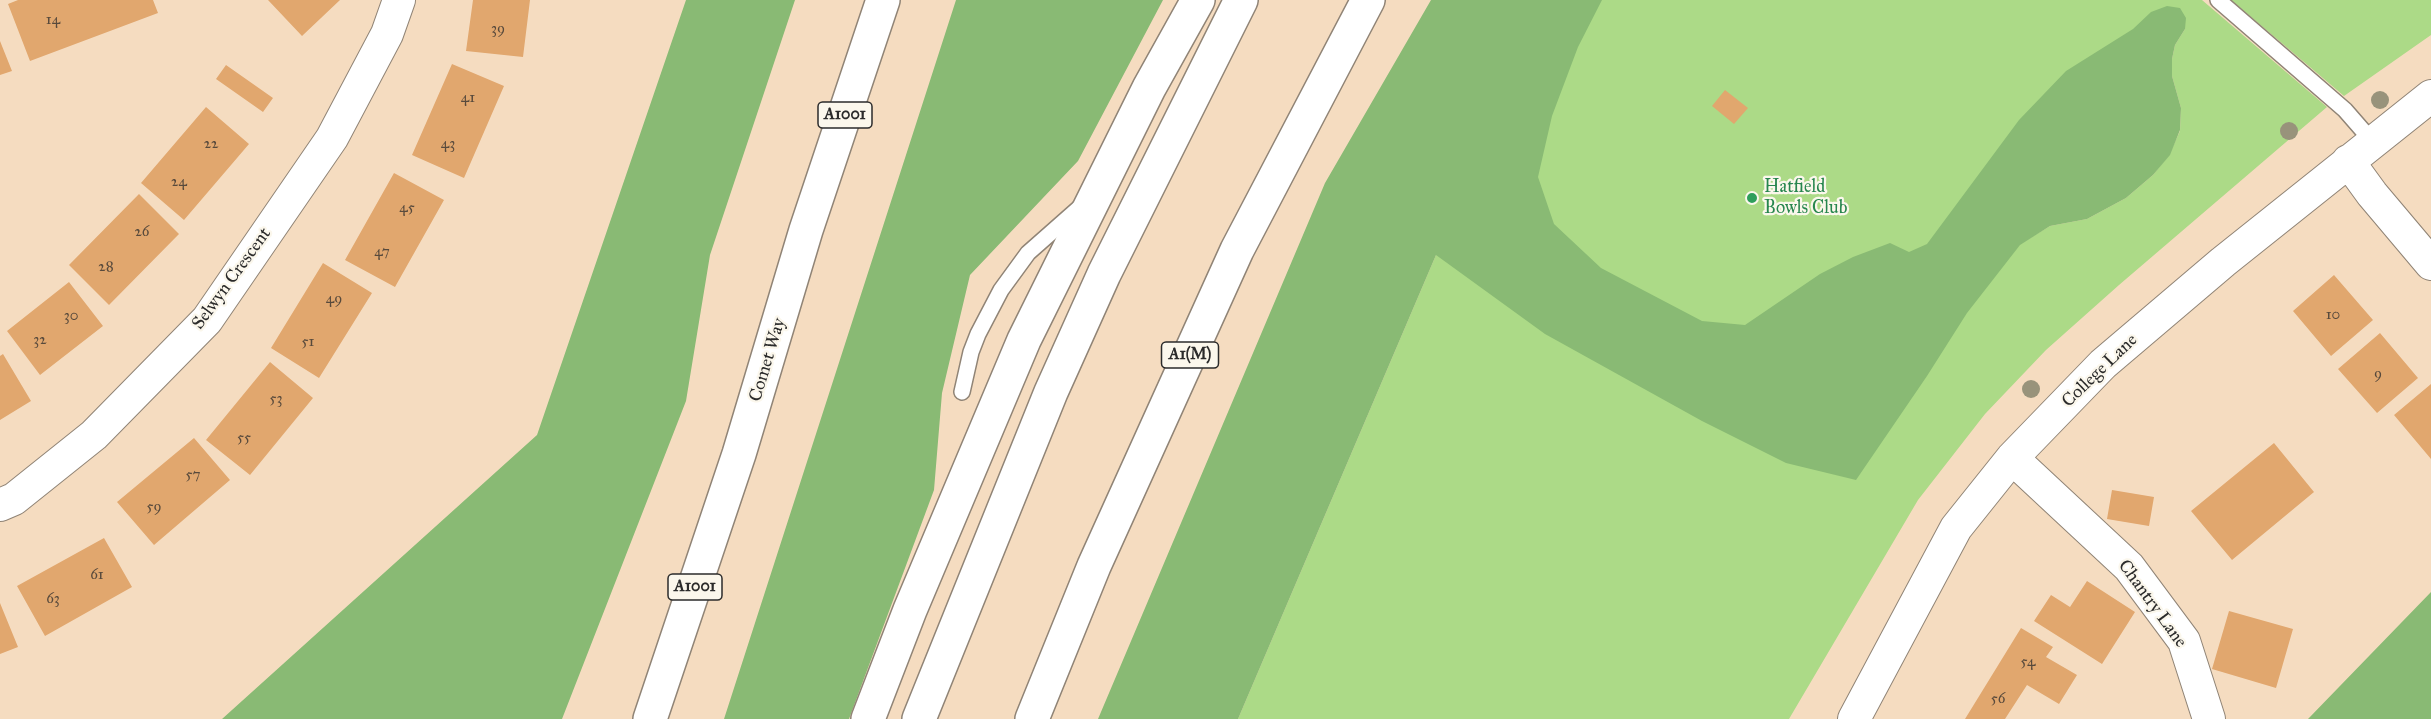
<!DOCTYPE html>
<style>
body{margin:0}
canvas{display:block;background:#f5dcc0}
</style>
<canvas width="2431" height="719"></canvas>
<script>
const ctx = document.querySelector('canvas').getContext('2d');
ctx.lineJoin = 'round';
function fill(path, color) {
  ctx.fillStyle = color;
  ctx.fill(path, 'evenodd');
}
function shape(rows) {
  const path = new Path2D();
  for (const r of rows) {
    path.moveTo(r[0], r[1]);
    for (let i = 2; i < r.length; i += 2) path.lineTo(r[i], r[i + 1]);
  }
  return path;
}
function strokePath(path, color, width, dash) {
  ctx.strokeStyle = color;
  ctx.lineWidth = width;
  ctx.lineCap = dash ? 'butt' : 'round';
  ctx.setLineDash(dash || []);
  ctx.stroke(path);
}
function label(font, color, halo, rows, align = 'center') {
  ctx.font = font + ' "IM FELL Great Primer",serif';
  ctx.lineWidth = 4.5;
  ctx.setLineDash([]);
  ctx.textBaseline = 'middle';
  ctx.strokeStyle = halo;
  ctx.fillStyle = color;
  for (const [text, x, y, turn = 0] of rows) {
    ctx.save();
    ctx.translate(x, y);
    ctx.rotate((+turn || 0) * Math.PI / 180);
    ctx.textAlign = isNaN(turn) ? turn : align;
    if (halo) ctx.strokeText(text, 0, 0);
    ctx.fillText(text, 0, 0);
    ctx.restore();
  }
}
fill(shape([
 [1592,0,2202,0,2327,107,2119,285,2046,350,1985,414,1918,500,1789,719,1238,719,1436,255],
 [2185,17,2185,29,2175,45,2172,59,2172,76,2181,108,2180,131,2169,155,2153,175,2126,198,2087,219,2050,226,2020,244,1996,273],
 [2231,0,2431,0,2431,35,2344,96]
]), '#acda87');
fill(shape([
 [686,0,795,0,710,255,686,401,562,719,222,719,537,435],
 [956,0,1163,0,1078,161,970,275,942,393,934,490,849,719,724,719],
 [1431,0,1602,0,1578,47,1552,116,1538,177,1554,224,1601,268,1702,321,1745,325,1820,274,1853,257,1890,243,1909,252,1927,244,2019,120,2066,71,2133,29,2151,12,2167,6,2180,8,2186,18,2185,29,2175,45,2172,59,2172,76,2181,108,2180,130,2170,155,2153,175,2126,198,2087,219,2050,226,2020,245,1967,313,1927,376,1856,480,1786,463,1702,421,1545,334,1436,255,1238,719,1098,719,1325,183],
 [2431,592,2431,719,2308,719]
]), '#89ba74');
fill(shape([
 [18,0,153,0,158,13,30,61,8,4],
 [268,0,340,0,302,36],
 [473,0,530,0,523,57,466,51],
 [0,41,12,71,0,75],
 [452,64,504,86,464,178,412,155],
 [226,65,273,98,263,112,216,79],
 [1725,90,1748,108,1734,124,1712,106],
 [206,107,249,144,184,220,141,183],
 [394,173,444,200,395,287,345,260],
 [139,194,179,234,109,305,69,265],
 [323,263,372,293,319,378,271,348],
 [2334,275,2373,320,2331,356,2293,311],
 [69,282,103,326,40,375,7,331],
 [2380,333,2418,378,2377,413,2338,369],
 [3,354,31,401,0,420,0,356],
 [270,362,313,398,250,475,206,440],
 [2431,384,2431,459,2394,415],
 [194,438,230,480,154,545,117,502],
 [2274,443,2314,492,2232,560,2191,511],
 [2112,490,2154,497,2149,526,2107,519],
 [104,538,132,587,45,636,17,586],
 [2087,581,2135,612,2102,664,2034,621,2051,595,2070,607],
 [0,603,18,647,0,654],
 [2229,611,2293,629,2276,688,2212,669],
 [2021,628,2053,647,2046,657,2077,675,2059,704,2027,685,2005,719,1965,719]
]), '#e1a76e');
const service = shape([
 [2218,0,2345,110,2372,141],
 [962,392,971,352,978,334,1001,290,1028,253,1079,208]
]);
const minor = shape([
 [2348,161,2372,194,2431,264],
 [2012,458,2129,567,2184,641,2209,719],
 [0,505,14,499,94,435,207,320,332,138,387,34,399,0],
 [1854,719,1956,528,2012,458,2103,364,2223,262,2431,96]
]);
const primary = shape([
 [650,719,739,454,806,230,883,0]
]);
const motorway = shape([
 [868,719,910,610,1024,340,1149,88,1198,0],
 [919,719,1051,392,1104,274,1241,0],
 [1032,719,1094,566,1237,250,1368,0]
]);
strokePath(service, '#908476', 18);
strokePath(minor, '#908476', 34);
strokePath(primary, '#908476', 36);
strokePath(motorway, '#908476', 36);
strokePath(service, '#fff', 15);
strokePath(minor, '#fff', 32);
strokePath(primary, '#fff', 33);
strokePath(motorway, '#fff', 33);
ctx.fillStyle = '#98937b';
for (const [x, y] of [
 [2380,100],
 [2289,131],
 [2031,389]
]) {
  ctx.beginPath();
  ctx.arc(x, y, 9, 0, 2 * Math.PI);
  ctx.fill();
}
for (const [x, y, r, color] of [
 [1752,198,6,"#2e9e5b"]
]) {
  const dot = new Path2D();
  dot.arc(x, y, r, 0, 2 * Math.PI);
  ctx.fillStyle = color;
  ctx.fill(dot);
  strokePath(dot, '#fbf7ec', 2);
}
label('15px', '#584a3c', null, [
 ["14",53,20],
 ["39",498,29],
 ["41",468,98],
 ["22",211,144],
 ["43",448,144],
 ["24",179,182],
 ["45",407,208],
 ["26",142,232],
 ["47",382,252],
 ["28",106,267],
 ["49",334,299],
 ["10",2333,315],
 ["30",71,316],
 ["32",40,340],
 ["51",308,342],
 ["9",2378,374],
 ["53",276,399],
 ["55",244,438],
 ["57",193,475],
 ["59",154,507],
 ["61",97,575],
 ["63",53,599],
 ["54",2028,662],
 ["56",1998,699]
]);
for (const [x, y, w] of [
 [845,115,54],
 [1190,355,57],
 [695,587,54]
]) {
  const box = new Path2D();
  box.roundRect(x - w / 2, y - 13, w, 26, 4.5);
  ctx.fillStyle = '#fbf7ec';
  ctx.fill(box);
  strokePath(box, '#2b2b2b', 1.5);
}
label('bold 16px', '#2b2b2b', null, [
 ["A1001",845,115],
 ["A1(M)",1190,355],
 ["A1001",695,587]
]);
label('18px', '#27864d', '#fbf7ec', [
 ["Hatfield",1764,188],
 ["Bowls Club",1764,209]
], 'left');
label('18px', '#2b2b2b', '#fbf7ec', [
 ["Selwyn Crescent",232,279,-54],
 ["Comet Way",768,360,-73],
 ["College Lane",2100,371,-44],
 ["Chantry Lane",2152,604,54]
]);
</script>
